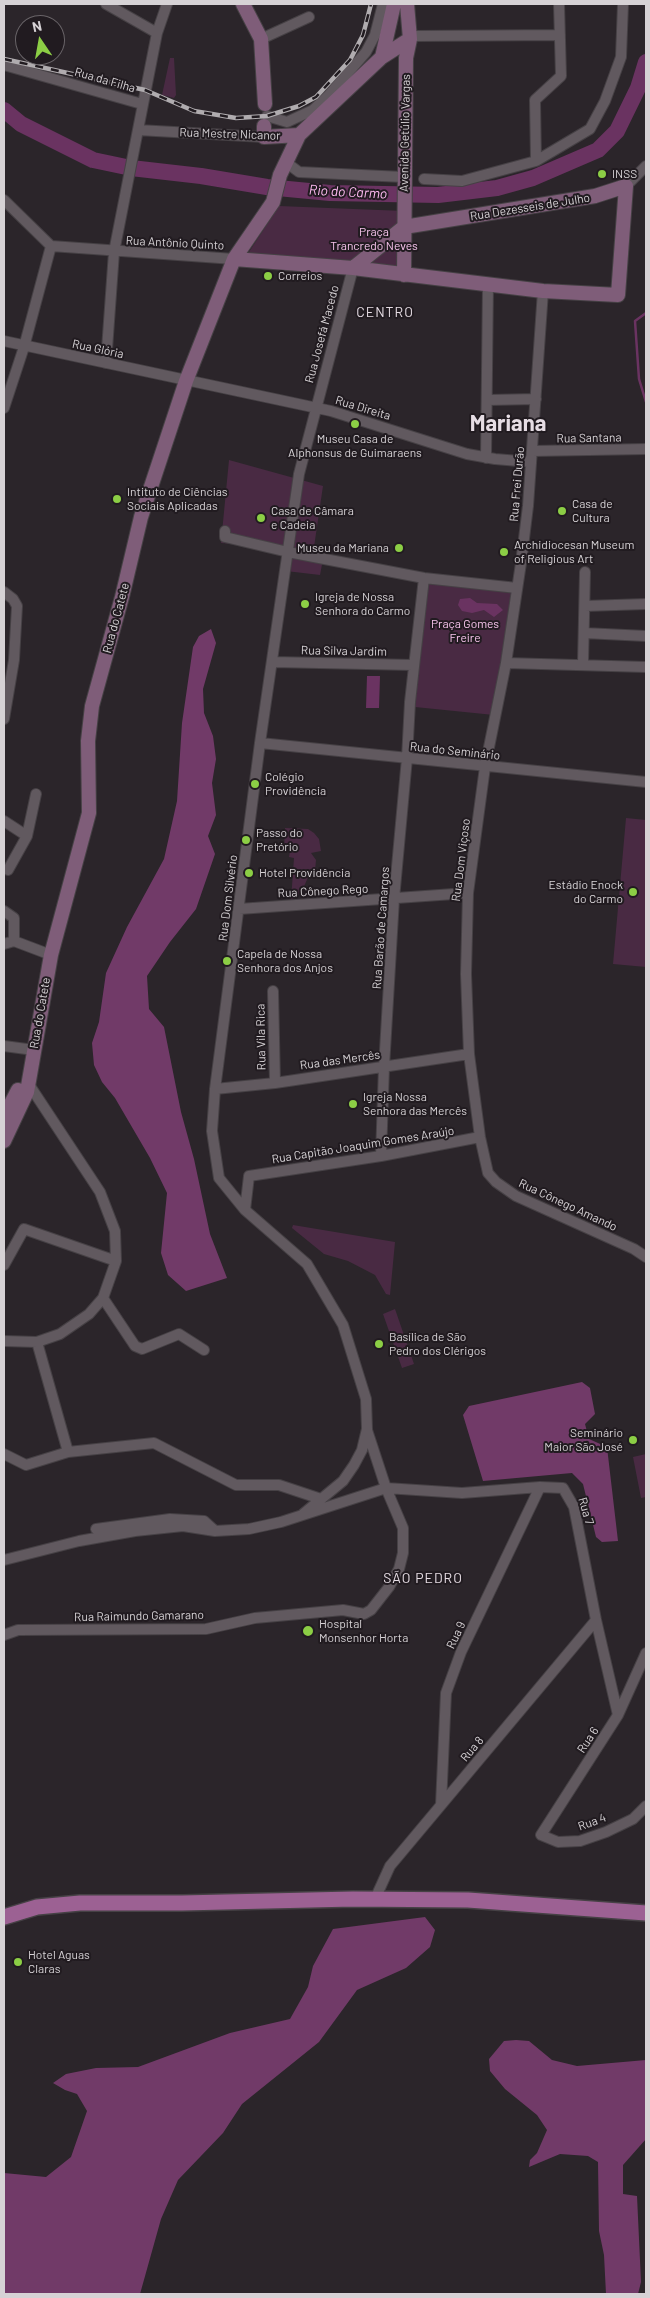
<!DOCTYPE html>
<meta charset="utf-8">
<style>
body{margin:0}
#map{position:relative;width:650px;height:2298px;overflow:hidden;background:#2b252a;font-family:Barlow,sans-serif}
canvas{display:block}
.frame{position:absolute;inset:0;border:5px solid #d6d2d5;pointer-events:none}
.north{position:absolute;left:15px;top:15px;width:50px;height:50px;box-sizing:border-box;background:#211b20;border:1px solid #696468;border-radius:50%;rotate:348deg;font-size:14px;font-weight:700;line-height:20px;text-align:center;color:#d6d2d5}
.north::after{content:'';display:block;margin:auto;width:18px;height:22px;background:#8cce45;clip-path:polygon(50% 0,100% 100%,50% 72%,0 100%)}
</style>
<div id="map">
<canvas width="650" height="2298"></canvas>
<div class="frame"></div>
<div class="north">N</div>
</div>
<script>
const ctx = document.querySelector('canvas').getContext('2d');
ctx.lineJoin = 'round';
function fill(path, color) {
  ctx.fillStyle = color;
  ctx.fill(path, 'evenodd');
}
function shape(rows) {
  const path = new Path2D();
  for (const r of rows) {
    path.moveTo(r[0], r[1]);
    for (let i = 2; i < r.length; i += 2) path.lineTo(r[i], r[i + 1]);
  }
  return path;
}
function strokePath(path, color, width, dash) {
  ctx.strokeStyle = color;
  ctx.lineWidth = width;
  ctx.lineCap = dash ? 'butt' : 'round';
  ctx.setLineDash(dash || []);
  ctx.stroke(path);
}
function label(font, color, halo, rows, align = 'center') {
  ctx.font = font + ' Barlow,sans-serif';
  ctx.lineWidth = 4;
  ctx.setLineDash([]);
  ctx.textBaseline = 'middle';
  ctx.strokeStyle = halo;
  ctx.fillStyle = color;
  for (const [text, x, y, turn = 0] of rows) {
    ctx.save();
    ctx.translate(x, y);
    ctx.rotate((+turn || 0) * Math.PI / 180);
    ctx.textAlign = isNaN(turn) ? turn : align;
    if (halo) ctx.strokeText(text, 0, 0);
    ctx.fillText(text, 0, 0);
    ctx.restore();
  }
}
fill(shape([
 [170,58,174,58,176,95,174,98,162,95],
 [279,206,404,211,403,270,247,255],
 [229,460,323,486,314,547,325,549,320,575,286,571,288,548,221,543],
 [426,580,517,594,494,715,415,707],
 [626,818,646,820,646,967,613,964],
 [285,828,308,829,314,833,319,839,321,851,311,853,316,860,315,871,310,873,301,893,291,900,294,858,289,857,290,851,284,850],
 [293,1225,395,1242,390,1295,386,1294,375,1275,348,1261,324,1254,292,1228],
 [395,1309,414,1364,402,1368,383,1314],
 [646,1454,646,1497,641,1498,633,1457]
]), '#492a43');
fill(shape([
 [211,629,216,643,203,689,204,713,213,736,216,759,212,783,216,815,208,836,215,854,196,909,170,942,147,976,149,1009,164,1027,181,1112,194,1159,210,1234,227,1278,186,1291,168,1275,161,1253,167,1193,150,1158,115,1098,102,1082,94,1065,92,1043,99,1022,106,973,127,927,164,859,177,801,182,723,193,647,199,636],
 [582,1382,590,1388,595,1414,585,1424,589,1439,607,1447,618,1541,602,1542,596,1537,583,1484,572,1473,483,1481,463,1415,469,1406],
 [425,1917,435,1930,430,1947,406,1968,357,1990,319,2042,242,2104,223,2133,178,2180,161,2219,140,2294,4,2294,4,2173,46,2177,71,2157,87,2111,77,2094,65,2090,53,2083,66,2074,96,2068,138,2067,230,2033,290,2019,308,1987,313,1966,333,1929],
 [516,2040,529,2041,552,2060,577,2066,646,2060,646,2139,623,2165,623,2194,637,2196,641,2282,638,2294,606,2294,604,2255,599,2231,598,2162,588,2156,560,2154,529,2167,530,2160,537,2153,547,2130,537,2115,505,2089,490,2071,489,2059,504,2041]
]), '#713a68');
fill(shape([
 [470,598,477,603,497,604,503,610,494,617,484,610,472,613,462,611,458,605,460,599],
 [367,676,380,676,379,708,366,708]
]), '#6a3361');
strokePath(shape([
 [646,313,635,321,639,379,646,402]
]), '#6a3361', 2.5);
strokePath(shape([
 [4,110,21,124,93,160,131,168,201,176,267,187,330,193,438,195,497,188,533,178,598,150,617,131,638,88,646,62]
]), '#6a3361', 16);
const street = shape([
 [106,4,157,33],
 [261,39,309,17],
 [410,39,413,36,560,35],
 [4,65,142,104],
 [267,116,287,122,313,110,328,96,366,52,375,35,383,4],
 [138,130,264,137],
 [536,161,535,100,561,76,559,4],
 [287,163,299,172,403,177],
 [424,179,462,181,536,161,590,129,605,101,621,57,623,4],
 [626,186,646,166],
 [4,200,51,246,234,259],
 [543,291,528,506,521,563,506,663,485,767,468,893,466,974,469,1054,480,1137,488,1173,496,1182,516,1196,634,1249,646,1257],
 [4,341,331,411,467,454,495,459,531,462],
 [106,363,114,252,157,33,167,4],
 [488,400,536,399],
 [4,408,24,347,51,246],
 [532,451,646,449],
 [486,458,488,283],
 [225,531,225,537,288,552,424,578,517,588],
 [4,592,13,599,17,606,14,660,4,719],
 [585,606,646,604],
 [584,633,646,636],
 [273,662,413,665],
 [506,663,646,667],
 [583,664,585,572],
 [260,743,646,782],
 [4,821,27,836],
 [8,870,27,836,36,794],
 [239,909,468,893],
 [4,911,14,918,14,941,51,955],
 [4,944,14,941],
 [273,991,275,1083],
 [4,1046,34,1050],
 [215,1089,275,1083,469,1054],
 [381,1156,384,1067,394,899,407,758,410,702,424,578],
 [245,1210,249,1176,381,1156,480,1137],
 [4,1265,24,1229,116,1261],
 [103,1298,135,1346,142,1349,179,1334,204,1350],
 [4,1341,37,1342,60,1334,89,1314,103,1298,116,1261,115,1231,100,1192,28,1083],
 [37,1342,68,1452],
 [4,1454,26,1465,68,1452,154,1443,236,1485,279,1485,321,1499],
 [303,1514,343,1481,354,1465,362,1450,367,1429,366,1399,343,1325,307,1264,245,1210,219,1178,212,1131,215,1089,260,743,299,474,353,268],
 [96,1529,170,1519,204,1521,215,1531],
 [4,1560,79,1541,135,1531,183,1526,215,1531,249,1529,281,1522,386,1488,462,1493,540,1487,563,1488,574,1507,596,1620,618,1715],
 [4,1635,18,1630,206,1629,255,1618,343,1610,364,1614,371,1610,389,1587,399,1569,403,1553,403,1528,386,1488,367,1430],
 [646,1653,618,1715,541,1835,558,1842,580,1841,606,1832,633,1819,646,1806],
 [441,1805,446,1693,461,1652,540,1487],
 [375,1899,390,1866,596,1620]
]);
const secondary = shape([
 [243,4,261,39,265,104],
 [382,57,394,4],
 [264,126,264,137,299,135,382,57,410,39],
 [234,259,353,268,543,291,618,295,626,186,595,196,404,227,353,268],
 [404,275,406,58,410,39,407,4],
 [4,1117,18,1090],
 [4,1141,27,1092,51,955,89,813,88,741,92,706,122,597,141,517,186,381,234,259,273,202,280,175,299,135]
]);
const primary = shape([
 [4,1917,37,1907,80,1903,182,1903,353,1899,468,1900,646,1913]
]);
strokePath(street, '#464145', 12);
strokePath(secondary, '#464145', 16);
strokePath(primary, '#464145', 18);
strokePath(street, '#61595f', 10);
strokePath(secondary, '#7f5d79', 14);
strokePath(primary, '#9c6193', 15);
const rail = shape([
 [4,59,145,90,194,111,236,118,267,116,299,106,316,97,350,60,363,35,371,4]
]);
strokePath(rail, '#b0acaf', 4.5);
strokePath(rail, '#211b20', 2.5, [8]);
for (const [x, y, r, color] of [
 [602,174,5,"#8cce45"],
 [268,276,5,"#8cce45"],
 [355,424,5,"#8cce45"],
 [117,499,5,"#8cce45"],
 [562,511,5,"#8cce45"],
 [261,518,5,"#8cce45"],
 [399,548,5,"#8cce45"],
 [504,552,5,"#8cce45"],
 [305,604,5,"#8cce45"],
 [255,784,5,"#8cce45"],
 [246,840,5,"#8cce45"],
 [249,873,5,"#8cce45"],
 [633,892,5,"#8cce45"],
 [227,961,5,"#8cce45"],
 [353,1104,5,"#8cce45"],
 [379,1344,5,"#8cce45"],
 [633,1440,5,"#8cce45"],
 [308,1631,6,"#8cce45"],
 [18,1962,5,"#8cce45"]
]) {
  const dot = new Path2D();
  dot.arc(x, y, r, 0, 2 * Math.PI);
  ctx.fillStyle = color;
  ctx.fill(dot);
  strokePath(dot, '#211b20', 2);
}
label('12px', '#d6d2d5', '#211b20', [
 ["Rua da Filha",105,80,16],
 ["Avenida Getúlio Vargas",405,133,-89],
 ["Rua Mestre Nicanor",230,134,2],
 ["Rua Dezesseis de Julho",530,207,-9],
 ["Rua Antônio Quinto",175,243,3],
 ["Rua Josefá Macedo",322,334,-75],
 ["Rua Glória",98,349,12],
 ["Rua Direita",363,408,17],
 ["Rua Santana",589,438,-1],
 ["Rua Frei Durão",517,484,-85],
 ["Rua do Catete",116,618,-75],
 ["Rua Silva Jardim",344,651,1],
 ["Rua do Seminário",455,751,6],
 ["Rua Dom Viçoso",461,860,-83],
 ["Rua Cônego Rego",323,891,-3],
 ["Rua Dom Silvério",228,898,-83],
 ["Rua Barão de Camargos",381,928,-86],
 ["Rua do Catete",40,1013,-80],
 ["Rua Vila Rica",261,1037,-91],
 ["Rua das Mercês",340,1060,-8],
 ["Rua Capitão Joaquim Gomes Araújo",363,1145,-9],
 ["Rua Cônego Amando",568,1205,25],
 ["Rua 7",586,1511,74],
 ["Rua Raimundo Gamarano",139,1616,-1],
 ["Rua 9",456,1635,-65],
 ["Rua 6",588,1740,-57],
 ["Rua 8",472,1749,-50],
 ["Rua 4",592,1822,-20]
]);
label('12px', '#d6d2d5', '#211b20', [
 ["INSS",612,174],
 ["Correios",278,276],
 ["Museu Casa de",355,439,"center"],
 ["Alphonsus de Guimaraens",355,453,"center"],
 ["Intituto de Ciências",127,492],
 ["Sociais Aplicadas",127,506],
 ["Casa de",572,504],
 ["Cultura",572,518],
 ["Casa de Câmara",271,511],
 ["e Cadeia",271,525],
 ["Archidiocesan Museum",514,545],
 ["of Religious Art",514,559],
 ["Museu da Mariana",389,548,"right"],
 ["Igreja de Nossa",315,597],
 ["Senhora do Carmo",315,611],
 ["Colégio",265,777],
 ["Providência",265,791],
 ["Passo do",256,833],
 ["Pretório",256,847],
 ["Hotel Providência",259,873],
 ["Estádio Enock",623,885,"right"],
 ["do Carmo",623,899,"right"],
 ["Capela de Nossa",237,954],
 ["Senhora dos Anjos",237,968],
 ["Igreja Nossa",363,1097],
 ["Senhora das Mercês",363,1111],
 ["Basílica de São",389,1337],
 ["Pedro dos Clérigos",389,1351],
 ["Seminário",623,1433,"right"],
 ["Maior São José",623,1447,"right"],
 ["Hospital",319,1624],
 ["Monsenhor Horta",319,1638],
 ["Hotel Aguas",28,1955],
 ["Claras",28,1969]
], 'left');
label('12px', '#f7c4ec', '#211b20', [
 ["Praça",374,232],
 ["Trancredo Neves",374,246],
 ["Praça Gomes",465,624],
 ["Freire",465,638]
]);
label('italic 14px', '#ffbbf2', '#211b20', [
 ["Rio do Carmo",348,192,3]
]);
ctx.letterSpacing = '1px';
label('14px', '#e6dde4', '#211b20', [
 ["CENTRO",385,312],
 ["SÃO PEDRO",423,1578]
]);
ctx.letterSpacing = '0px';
label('bold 22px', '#e6dde4', '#211b20', [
 ["Mariana",508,424]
]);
</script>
